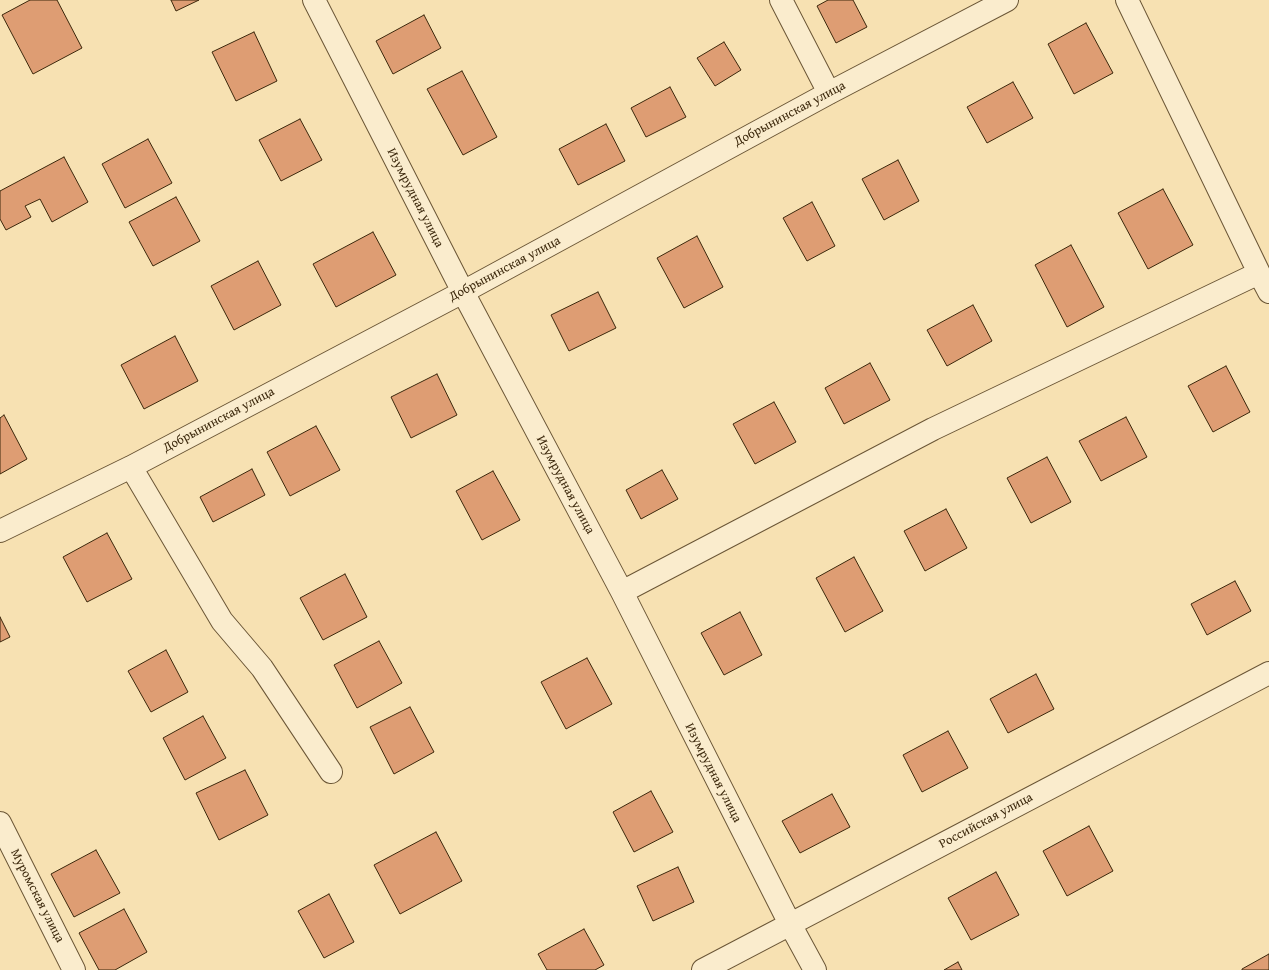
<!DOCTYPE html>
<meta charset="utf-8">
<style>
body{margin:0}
canvas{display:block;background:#f7e1b2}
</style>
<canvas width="1269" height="970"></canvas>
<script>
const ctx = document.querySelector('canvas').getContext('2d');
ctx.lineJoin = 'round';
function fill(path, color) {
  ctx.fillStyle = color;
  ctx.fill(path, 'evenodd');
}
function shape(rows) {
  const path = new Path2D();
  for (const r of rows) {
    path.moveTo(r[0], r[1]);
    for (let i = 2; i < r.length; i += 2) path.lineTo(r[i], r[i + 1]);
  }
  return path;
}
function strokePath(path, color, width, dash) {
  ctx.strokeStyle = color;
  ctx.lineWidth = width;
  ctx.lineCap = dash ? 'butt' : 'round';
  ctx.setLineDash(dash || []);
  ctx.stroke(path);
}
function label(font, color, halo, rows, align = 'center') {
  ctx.font = font + ' "Gentium Book Plus",serif';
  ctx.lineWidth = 4;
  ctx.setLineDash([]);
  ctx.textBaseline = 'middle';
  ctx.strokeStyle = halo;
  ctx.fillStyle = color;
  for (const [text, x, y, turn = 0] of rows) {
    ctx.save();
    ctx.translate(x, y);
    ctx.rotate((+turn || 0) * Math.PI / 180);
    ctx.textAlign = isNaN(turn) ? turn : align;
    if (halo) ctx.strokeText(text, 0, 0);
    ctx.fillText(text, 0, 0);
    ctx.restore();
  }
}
const building = shape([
 [30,0,57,0,82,48,33,74,2,15,30,0],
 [171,0,199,0,176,11,171,0],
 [828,0,853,0,867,27,836,43,817,6,828,0],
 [424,15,441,48,393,74,376,41,424,15],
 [1086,23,1113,73,1074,94,1048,44,1086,23],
 [254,32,277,81,236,101,212,52,254,32],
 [724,42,741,70,715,86,697,58,724,42],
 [462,71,497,137,463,155,427,89,462,71],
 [1013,82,1033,118,987,143,967,107,1013,82],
 [670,87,686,117,646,137,631,108,670,87],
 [300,119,322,160,281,181,259,140,300,119],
 [606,124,625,161,578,185,559,149,606,124],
 [148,139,172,183,125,208,102,164,148,139],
 [64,157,88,202,52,222,40,199,25,206,31,217,6,230,0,219,0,191,64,157],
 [898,160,919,201,884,220,862,179,898,160],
 [1163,189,1193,245,1148,269,1118,213,1163,189],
 [176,197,200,241,153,266,129,222,176,197],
 [812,202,835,246,807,261,783,218,812,202],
 [373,232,396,275,336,307,313,264,373,232],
 [697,236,723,287,684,308,657,258,697,236],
 [1071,245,1104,307,1067,327,1035,265,1071,245],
 [258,261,281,305,234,330,211,286,258,261],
 [598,292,616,328,569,351,551,315,598,292],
 [973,305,992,341,947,366,927,330,973,305],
 [175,336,198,381,144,409,121,365,175,336],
 [870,363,890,400,844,424,825,388,870,363],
 [1226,366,1250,412,1213,432,1188,386,1226,366],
 [437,374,457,415,411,438,391,397,437,374],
 [774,402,796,442,755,464,733,424,774,402],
 [4,415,27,459,0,474,0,418,4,415],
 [1126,417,1147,457,1101,481,1079,441,1126,417],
 [316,426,340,470,290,496,267,452,316,426],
 [1047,457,1071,502,1031,523,1007,478,1047,457],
 [252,469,265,495,213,522,200,497,252,469],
 [662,470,678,499,641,519,626,490,662,470],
 [493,471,520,520,482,540,456,491,493,471],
 [946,509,967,548,925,571,904,531,946,509],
 [107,533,132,579,87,602,63,557,107,533],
 [854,557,883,611,845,632,816,578,854,557],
 [345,574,367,617,323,640,300,598,345,574],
 [1235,581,1251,611,1207,635,1191,604,1235,581],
 [740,612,762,655,724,675,701,633,740,612],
 [0,617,10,637,0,642,0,617],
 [379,641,402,683,357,708,334,665,379,641],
 [166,650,188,692,151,712,128,671,166,650],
 [587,658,612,704,566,729,541,682,587,658],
 [1036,674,1054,709,1008,733,990,699,1036,674],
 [410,707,434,752,394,774,370,727,410,707],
 [203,716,226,758,185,780,163,738,203,716],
 [948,731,968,768,922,792,903,755,948,731],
 [245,770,268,815,219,840,196,793,245,770],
 [651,791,673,832,634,852,613,812,651,791],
 [832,794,850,827,800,853,782,821,832,794],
 [1089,826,1113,871,1067,896,1043,851,1089,826],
 [436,832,462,881,400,914,374,865,436,832],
 [96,850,120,893,74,917,51,874,96,850],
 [678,867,694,902,653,921,637,886,678,867],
 [996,872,1019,915,971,940,948,898,996,872],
 [329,894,354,942,324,958,298,911,329,894],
 [124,909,147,952,115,970,99,970,79,933,124,909],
 [584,929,604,965,595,970,547,970,538,954,584,929],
 [1269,954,1269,970,1242,970,1242,969,1269,954],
 [958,962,962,970,944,970,958,962]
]);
fill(building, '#de9d73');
strokePath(building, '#3c280c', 1);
const minor = shape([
 [314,0,463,292,622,592,790,924,815,970],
 [781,0,829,93],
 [1127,0,1259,273,1269,292],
 [131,467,222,621,262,668,331,772],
 [0,531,131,467,463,292,829,93,1007,0],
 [622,592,933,429,1259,273],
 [0,823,74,970],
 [703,970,1269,673]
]);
strokePath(minor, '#6b5636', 24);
strokePath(minor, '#faeccd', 22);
label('13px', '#3c280c', '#faeccd', [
 ["Добрынинская улица",790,114,-28],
 ["Изумрудная улица",415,198,63],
 ["Добрынинская улица",505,269,-28],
 ["Добрынинская улица",219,420,-28],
 ["Изумрудная улица",565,485,62],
 ["Изумрудная улица",713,773,63],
 ["Российская улица",986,821,-28],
 ["Муромская улица",37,896,63]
]);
</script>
